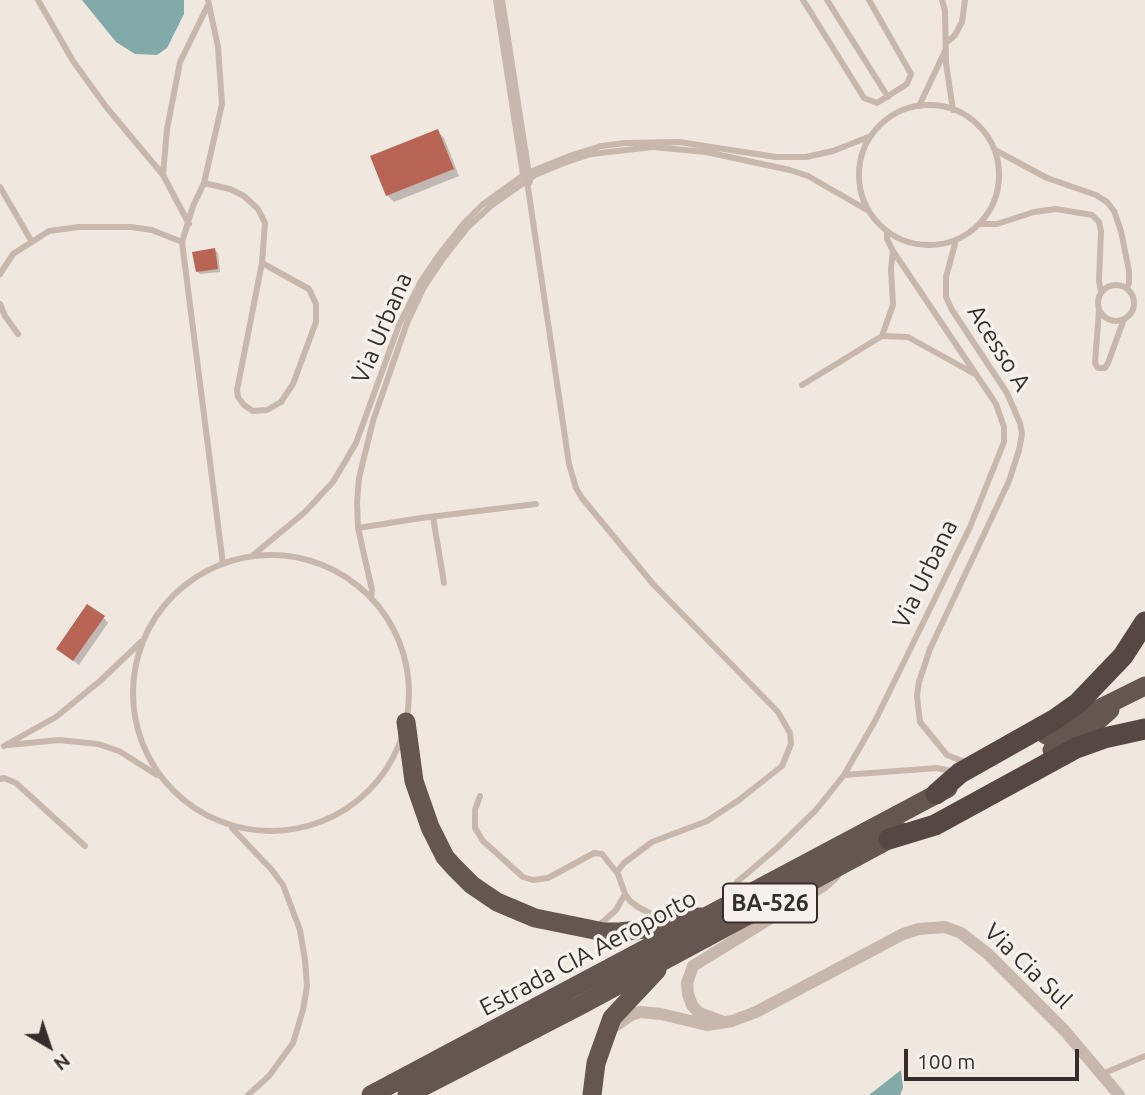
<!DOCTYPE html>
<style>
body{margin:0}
#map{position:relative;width:1145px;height:1095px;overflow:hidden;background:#f0e7df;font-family:Ubuntu,sans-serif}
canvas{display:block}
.north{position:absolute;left:14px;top:1011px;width:70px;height:70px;-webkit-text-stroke:5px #f8f1eb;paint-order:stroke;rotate:141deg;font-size:19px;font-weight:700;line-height:28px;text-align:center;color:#362d2a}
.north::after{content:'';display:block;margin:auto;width:24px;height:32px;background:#362d2a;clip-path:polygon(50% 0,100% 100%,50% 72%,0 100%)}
.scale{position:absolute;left:904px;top:1049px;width:175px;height:32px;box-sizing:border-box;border:4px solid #362d2a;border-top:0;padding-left:9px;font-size:21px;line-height:24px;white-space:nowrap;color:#362d2a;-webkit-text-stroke:5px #f8f1eb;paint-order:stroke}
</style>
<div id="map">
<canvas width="1145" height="1095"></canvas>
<div class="north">N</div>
<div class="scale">100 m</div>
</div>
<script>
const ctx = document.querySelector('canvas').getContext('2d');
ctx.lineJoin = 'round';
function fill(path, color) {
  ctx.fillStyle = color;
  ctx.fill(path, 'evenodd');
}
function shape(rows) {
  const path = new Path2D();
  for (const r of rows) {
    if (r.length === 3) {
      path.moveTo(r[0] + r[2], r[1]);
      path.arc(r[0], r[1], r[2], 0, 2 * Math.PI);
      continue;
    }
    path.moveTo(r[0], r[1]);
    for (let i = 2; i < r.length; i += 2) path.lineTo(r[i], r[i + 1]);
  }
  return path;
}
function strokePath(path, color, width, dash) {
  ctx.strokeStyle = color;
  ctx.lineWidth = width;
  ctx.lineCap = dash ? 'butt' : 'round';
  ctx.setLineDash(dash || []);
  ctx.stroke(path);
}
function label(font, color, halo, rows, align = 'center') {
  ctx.font = font + ' Ubuntu,sans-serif';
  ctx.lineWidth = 7;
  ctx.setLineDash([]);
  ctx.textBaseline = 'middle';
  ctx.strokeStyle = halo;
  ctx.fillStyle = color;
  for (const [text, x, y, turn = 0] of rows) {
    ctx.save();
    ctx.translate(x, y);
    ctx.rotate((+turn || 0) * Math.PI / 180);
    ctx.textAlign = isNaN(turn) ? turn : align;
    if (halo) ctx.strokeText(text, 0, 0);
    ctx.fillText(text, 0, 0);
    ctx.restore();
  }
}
fill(shape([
 [82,0,184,0,184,14,167,48,157,55,135,54,116,42],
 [901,1070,903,1088,900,1095,869,1095]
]), '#81aaa9');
fill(shape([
 [437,131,444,138,459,176,394,202,387,195],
 [215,250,218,253,220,272,200,274,197,271],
 [104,618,108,623,79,665,58,649]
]), '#0003');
fill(shape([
 [438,129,454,169,386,196,370,156],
 [215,248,218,269,196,272,192,252],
 [87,604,105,616,73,661,56,649]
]), '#b96555');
strokePath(shape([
 [38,0,73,61,107,108,163,175,189,224],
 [208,0,218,47,222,104,204,183,193,206,182,242,223,564],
 [803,0,864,98,877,103,907,84,911,74,869,0],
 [827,0,888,97],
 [942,0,945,11,946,63,953,110],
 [946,43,955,35,962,22,965,0],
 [929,175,70],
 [919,106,945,51],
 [995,150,1047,178,1096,195,1107,202,1114,211,1121,231,1129,271,1129,283,1127,288],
 [163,175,167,129,180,62,208,5],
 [527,181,569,464,576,488,582,498,653,584,778,712,790,733,791,744,782,766,739,800,707,821,652,842,624,863,617,872],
 [204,183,230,189,244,196,258,209,265,223,262,263,237,390,238,397,244,405,253,411,267,410,281,402,293,384,316,322,316,304,309,289,262,263],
 [0,187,32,242],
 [980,224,997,224,1034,212,1056,209,1092,215,1099,222,1101,231,1099,281,1101,292],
 [956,240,946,277,946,297,952,310,1007,393,1020,423,1022,434,1019,450,1009,481,930,649,919,682,917,696,920,722,947,755,967,763],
 [0,274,13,254,49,231,79,227,131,227,152,230,182,242],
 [1116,303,18],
 [0,304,5,316,18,334],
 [1099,310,1095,363,1098,368,1105,368,1108,363,1124,319],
 [882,336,893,305,891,269,893,251],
 [802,385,882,336,908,337,973,373],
 [433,517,444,583],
 [358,528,421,518,536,504],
 [271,693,138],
 [252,556,305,512,333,482,356,443,399,325,421,281,441,252,464,223,482,205,525,174,572,155,601,146,625,143,679,142,776,157,806,157,833,151,871,136],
 [371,597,372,590,358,528,357,502,359,478,373,421,407,323,424,287,442,260,468,227,492,205,535,175,564,163,591,154,653,147,706,152,790,170,808,176,867,210],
 [9,745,59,740,98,744,119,751,157,775],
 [4,746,56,717,100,681,141,642],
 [844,775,937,768,955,772],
 [0,779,4,778,16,783,85,846],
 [480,796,475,810,475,828,483,841,523,877,533,880,548,878,594,853,602,854,618,874,625,894,630,901,638,907,659,918],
 [232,828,271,869,283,885,300,930,305,960,307,986,303,1010,293,1043,269,1076,248,1095],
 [728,900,737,882,778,847,816,810,844,775,875,721,970,527,1004,442,1004,427,996,404,893,251,887,239,887,233],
 [597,927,616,910,625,894],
 [1102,1074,1145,1056]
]), '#c7b7ac', 6);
strokePath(shape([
 [499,0,527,181],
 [721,1021,699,1013,692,1005,688,994,687,983,693,966,823,886,835,875],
 [612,1028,631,1015,640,1012,661,1014,707,1025,732,1021,756,1012,903,934,919,929,945,927,961,933,988,954,1065,1031,1119,1095]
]), '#c7b7ac', 12);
strokePath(shape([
 [406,722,414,781,430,827,445,857,454,867,472,885,497,902,535,918,604,932,620,932,644,929,679,918,701,917],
 [1046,735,1145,686],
 [1052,750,1093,725,1110,710],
 [371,1095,948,788],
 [407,1095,581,1005,903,832],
 [592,1095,596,1063,612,1018,657,970]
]), '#665650', 19);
strokePath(shape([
 [936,794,960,773,1054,720,1078,703,1123,656,1145,622],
 [889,839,935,825,1076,748,1104,738,1145,729]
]), '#564743', 21);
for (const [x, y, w] of [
 [770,903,94]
]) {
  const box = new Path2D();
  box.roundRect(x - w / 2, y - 19.5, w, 39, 5);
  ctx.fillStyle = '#f8f1eb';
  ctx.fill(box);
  strokePath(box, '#362d2a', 2);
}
label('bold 23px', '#362d2a', null, [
 ["BA-526",770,903]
]);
label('24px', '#362d2a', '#f8f1eb', [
 ["Via Urbana",382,328,-67],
 ["Acesso A",999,348,58],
 ["Via Urbana",925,574,-64],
 ["Estrada CIA Aeroporto",588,953,-28],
 ["Via Cia Sul",1028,966,44]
]);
</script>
